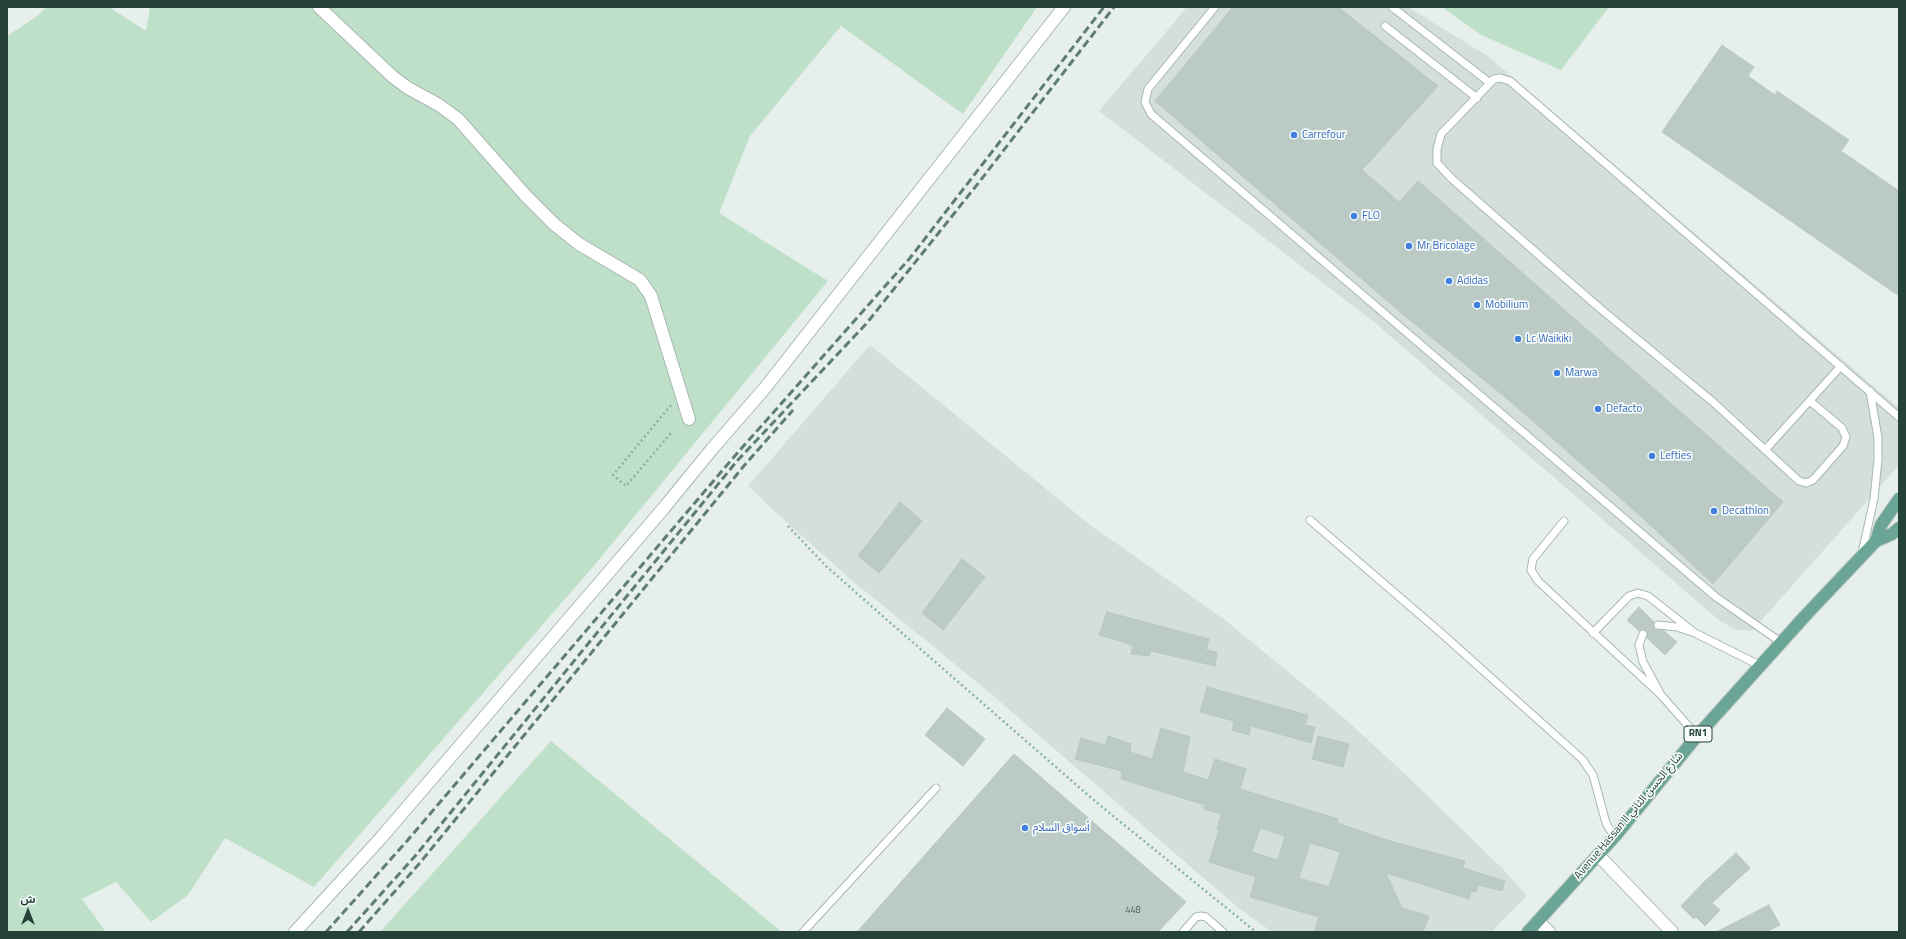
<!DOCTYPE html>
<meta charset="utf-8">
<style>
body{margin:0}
#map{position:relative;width:1906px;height:939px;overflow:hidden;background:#e6efeb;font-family:"Titillium Web","Noto Sans Arabic",sans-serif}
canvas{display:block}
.frame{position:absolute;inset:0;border:8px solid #24423a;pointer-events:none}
.north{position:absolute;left:8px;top:891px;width:40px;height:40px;-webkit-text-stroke:3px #f7fbf9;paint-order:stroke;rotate:0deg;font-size:11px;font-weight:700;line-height:16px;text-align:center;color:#24423a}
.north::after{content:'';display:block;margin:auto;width:14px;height:18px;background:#24423a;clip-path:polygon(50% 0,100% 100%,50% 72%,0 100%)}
</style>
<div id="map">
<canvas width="1906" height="939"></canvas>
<div class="frame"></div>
<div class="north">ش</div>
</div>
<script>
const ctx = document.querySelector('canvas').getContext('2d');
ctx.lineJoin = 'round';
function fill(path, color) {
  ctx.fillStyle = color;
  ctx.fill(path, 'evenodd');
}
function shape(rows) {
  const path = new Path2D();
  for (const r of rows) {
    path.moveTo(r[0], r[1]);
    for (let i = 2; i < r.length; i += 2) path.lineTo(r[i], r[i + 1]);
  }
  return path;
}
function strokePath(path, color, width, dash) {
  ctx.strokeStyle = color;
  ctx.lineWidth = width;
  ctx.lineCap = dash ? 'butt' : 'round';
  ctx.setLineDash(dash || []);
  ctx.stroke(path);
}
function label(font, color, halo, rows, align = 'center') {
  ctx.font = font + ' "Titillium Web","Noto Sans Arabic",sans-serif';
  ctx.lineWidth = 3.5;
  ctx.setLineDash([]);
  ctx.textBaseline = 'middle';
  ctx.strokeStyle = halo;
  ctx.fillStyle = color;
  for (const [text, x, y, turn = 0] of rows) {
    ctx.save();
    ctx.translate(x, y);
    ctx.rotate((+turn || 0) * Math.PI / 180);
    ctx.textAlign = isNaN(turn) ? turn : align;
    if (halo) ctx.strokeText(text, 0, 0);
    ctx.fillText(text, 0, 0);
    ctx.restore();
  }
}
fill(shape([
 [1187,7,1408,7,1489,57,1899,408,1899,465,1752,631,1737,630,1720,621,1374,322,1099,111],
 [870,345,1089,524,1225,620,1343,717,1405,774,1505,871,1527,896,1491,932,1272,932,1237,907,983,687,850,579,773,510,748,486]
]), '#d4dfda');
fill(shape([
 [47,7,109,7,146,31,150,7,1037,7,963,114,841,26,750,136,719,213,828,281,592,568,314,887,225,838,188,895,151,922,116,882,82,899,106,932,7,932,7,36,36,17],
 [1442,7,1609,7,1561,70,1481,35],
 [551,741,782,932,380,932]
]), '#bfe0c8');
const building = shape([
 [1233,7,1338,7,1438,86,1362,170,1399,202,1418,181,1783,502,1713,584,1644,519,1510,401,1399,311,1155,101,1233,7],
 [1722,45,1754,67,1748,76,1775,95,1777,91,1849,140,1841,151,1899,191,1899,296,1662,132,1722,45],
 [900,502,922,521,879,573,858,556,900,502],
 [962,559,985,577,943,630,922,613,962,559],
 [1639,607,1654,622,1653,625,1655,629,1664,631,1677,642,1665,655,1647,638,1647,631,1643,629,1639,631,1627,620,1639,607],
 [1107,612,1209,639,1206,650,1217,652,1215,666,1151,651,1149,656,1131,654,1133,645,1099,635,1107,612],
 [1207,687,1308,715,1305,725,1315,727,1311,743,1251,726,1249,735,1232,730,1234,721,1200,712,1207,687],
 [947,708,985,739,963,766,925,735,947,708],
 [1161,728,1190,737,1183,772,1208,780,1215,759,1246,769,1240,789,1338,819,1337,823,1390,841,1465,861,1463,868,1505,881,1502,891,1478,885,1476,892,1471,891,1469,899,1386,873,1402,908,1429,916,1423,932,1314,932,1319,917,1250,897,1256,877,1209,862,1219,830,1217,829,1221,814,1204,809,1205,805,1121,779,1122,771,1075,759,1081,738,1105,745,1108,736,1131,744,1130,752,1152,759,1161,728],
 [1260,828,1285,836,1278,860,1252,852,1260,828],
 [1310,843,1340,852,1329,887,1299,878,1310,843],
 [1318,736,1349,744,1343,767,1312,759,1318,736],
 [1014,754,1186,902,1158,932,857,932,1014,754],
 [1736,853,1750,868,1712,903,1720,910,1705,926,1696,917,1694,919,1681,906,1705,881,1736,853],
 [1769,905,1780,925,1766,932,1716,932,1769,905]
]);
fill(building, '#bbcac4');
strokePath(building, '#b8c9c2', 1);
const service = shape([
 [1215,7,1148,89,1145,102,1151,114,1716,597,1782,643],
 [1392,7,1490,83],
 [1385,26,1477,98],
 [1810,401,1842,428,1846,437,1843,446,1813,480,1806,483,1799,481,1713,402,1596,305,1452,179,1437,163,1437,149,1441,134,1494,79,1500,78,1510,81,1899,417],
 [1765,450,1841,366],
 [1310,520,1440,632,1582,759,1593,775,1606,823,1610,830,1616,835],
 [1564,521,1533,559,1531,570,1538,581,1661,695],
 [1862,553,1874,499,1878,459,1878,438,1870,391],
 [1658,625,1677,627,1695,633,1761,666],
 [1593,633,1629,596,1638,593,1648,596,1695,633],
 [1643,634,1639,645,1643,662,1661,695,1697,736],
 [803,932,936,788],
 [1183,932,1196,917,1201,916,1206,917,1223,932]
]);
const minor = shape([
 [319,7,393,77,408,88,439,105,458,119,526,196,554,224,579,244,640,280,651,296,689,419],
 [1598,855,1672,932],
 [1538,921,1549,932],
 [295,932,380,839,663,509,712,449,765,388,1064,7]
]);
const primary = shape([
 [1876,541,1881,525,1899,499],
 [1528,932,1616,835,1697,736,1805,616,1876,541,1892,534,1899,528]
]);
strokePath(service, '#a8b8b2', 9);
strokePath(minor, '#a8b8b2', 14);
strokePath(primary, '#c2cac8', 14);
strokePath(shape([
 [671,405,613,475,626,486,672,432],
 [788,526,826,566,878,612,1096,802,1256,932]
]), '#86b3a5', 2.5, [2, 3]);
strokePath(service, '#fff', 7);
strokePath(minor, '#fff', 12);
strokePath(primary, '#6aa596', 12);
strokePath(shape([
 [326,932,407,841,733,458,910,258,1104,7],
 [347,932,416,855,737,461,866,324,980,181,1114,7],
 [359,932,419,864,743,467,793,410]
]), '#5f7d75', 3, [8, 4]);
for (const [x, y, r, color] of [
 [1294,135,4,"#3f7fe0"],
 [1354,216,4,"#3f7fe0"],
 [1409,246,4,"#3f7fe0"],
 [1449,281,4,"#3f7fe0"],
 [1477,305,4,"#3f7fe0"],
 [1518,339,4,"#3f7fe0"],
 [1557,373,4,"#3f7fe0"],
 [1598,409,4,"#3f7fe0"],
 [1652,456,4,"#3f7fe0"],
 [1714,511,4,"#3f7fe0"],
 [1025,828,4,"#3f7fe0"]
]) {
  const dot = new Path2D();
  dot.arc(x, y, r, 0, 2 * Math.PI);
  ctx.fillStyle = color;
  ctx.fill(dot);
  strokePath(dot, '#f7fbf9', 1.5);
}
label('9px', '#4a645c', null, [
 ["448",1133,911]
]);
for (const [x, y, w] of [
 [1698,734,28]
]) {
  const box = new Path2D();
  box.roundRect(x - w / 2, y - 8, w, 16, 3);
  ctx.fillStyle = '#f7fbf9';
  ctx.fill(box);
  strokePath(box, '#24423a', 1);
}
label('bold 10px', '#24423a', null, [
 ["RN1",1698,734]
]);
label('11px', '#366cbe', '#f7fbf9', [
 ["Carrefour",1302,135],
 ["FLO",1362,216],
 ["Mr Bricolage",1417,246],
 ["Adidas",1457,281],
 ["Mobilium",1485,305],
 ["Lc Waikiki",1526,339],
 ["Marwa",1565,373],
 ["Defacto",1606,409],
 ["Lefties",1660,456],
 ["Decathlon",1722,511],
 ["أسواق السلام",1033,828]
], 'left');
label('11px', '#24423a', '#f7fbf9', [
 ["Avenue Hassan II شارع الحسن الثاني",1629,816,-50]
]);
</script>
